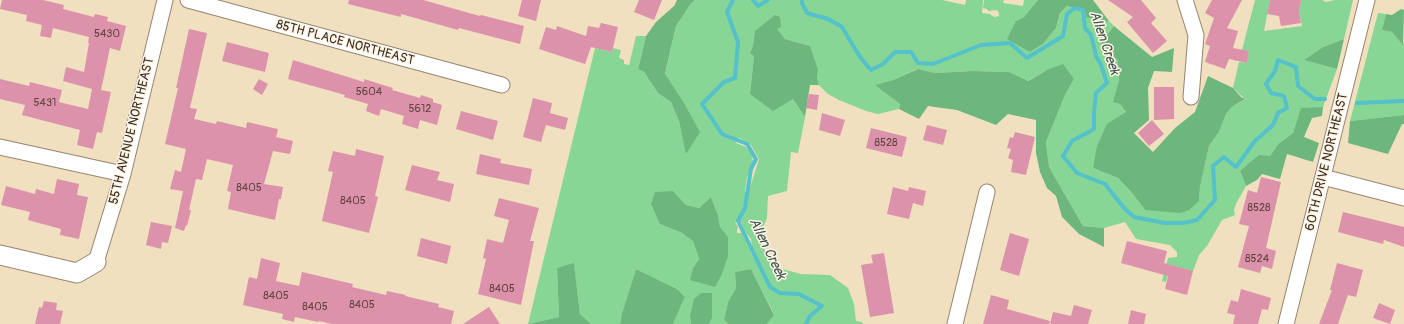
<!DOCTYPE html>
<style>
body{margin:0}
canvas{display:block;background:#f0e0c0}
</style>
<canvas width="1404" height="324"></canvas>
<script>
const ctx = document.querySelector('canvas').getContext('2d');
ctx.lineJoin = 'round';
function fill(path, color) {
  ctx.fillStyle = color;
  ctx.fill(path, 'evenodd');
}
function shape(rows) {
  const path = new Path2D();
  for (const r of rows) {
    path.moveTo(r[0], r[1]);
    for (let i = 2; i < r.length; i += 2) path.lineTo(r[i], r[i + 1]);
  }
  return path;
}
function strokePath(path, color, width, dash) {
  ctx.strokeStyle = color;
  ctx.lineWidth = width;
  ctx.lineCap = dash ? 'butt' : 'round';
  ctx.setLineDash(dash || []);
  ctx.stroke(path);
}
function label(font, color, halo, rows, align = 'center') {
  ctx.font = font + ' Pangolin,sans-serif';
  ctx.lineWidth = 3;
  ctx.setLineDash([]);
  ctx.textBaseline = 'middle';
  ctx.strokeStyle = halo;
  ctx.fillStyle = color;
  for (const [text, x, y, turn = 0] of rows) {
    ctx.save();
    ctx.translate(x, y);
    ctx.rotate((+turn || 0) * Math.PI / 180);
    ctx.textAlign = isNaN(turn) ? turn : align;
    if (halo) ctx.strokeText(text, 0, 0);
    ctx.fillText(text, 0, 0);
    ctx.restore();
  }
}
fill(shape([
 [695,0,942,0,965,5,966,0,983,0,982,13,990,14,994,17,999,16,999,13,997,10,988,11,987,9,983,8,984,0,1004,0,1003,3,1023,6,1024,0,1038,0,1024,17,1016,21,1030,52,1043,44,1056,28,1060,13,1067,6,1084,11,1102,21,1109,21,1114,26,1101,42,1118,61,1119,80,1114,102,1120,104,1126,112,1093,168,1118,178,1133,194,1145,210,1199,201,1200,187,1209,146,1219,132,1226,114,1233,106,1245,99,1233,88,1239,62,1247,63,1249,51,1242,50,1255,0,1270,0,1264,31,1302,26,1299,12,1301,0,1322,0,1326,2,1335,0,1353,0,1344,39,1323,47,1305,60,1337,69,1323,107,1301,109,1293,133,1278,144,1270,156,1240,171,1246,186,1236,204,1234,210,1235,215,1222,220,1207,246,1199,255,1193,271,1170,265,1166,282,1162,281,1168,258,1177,257,1177,252,1170,245,1136,239,1125,222,1104,228,1083,226,1049,167,1046,142,1065,95,1074,79,1047,70,1027,81,1009,72,972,71,935,73,917,69,893,80,876,85,900,104,899,109,878,114,866,111,839,100,828,94,819,85,810,46,785,39,776,29,755,31,753,45,750,52,754,56,750,94,793,99,805,117,798,153,791,152,787,191,768,196,767,218,758,239,775,267,801,274,830,275,848,288,854,304,856,321,862,322,863,324,767,324,774,314,751,269,735,272,736,288,728,302,724,320,728,324,709,324,712,318,712,293,701,293,690,316,691,324,673,324,685,297,677,289,636,269,622,313,620,324,591,324,580,314,574,264,557,268,559,317,528,324,595,48,612,52,613,48,621,50,619,58,624,60,624,64,629,65,636,36,646,36,638,69,644,72,658,93,671,102,679,121,687,154,681,98,665,75,676,26,690,5],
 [739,138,751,145,759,159,748,194,745,191,747,178,753,163,752,155,746,147,736,143],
 [673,191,686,205,699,208,711,197,718,215,720,228,728,237,693,268,699,259,693,240,682,233,660,224],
 [735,222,741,222,745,232,751,239,753,257,742,233,737,233,737,230,738,227],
 [1378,13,1386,14,1382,30,1392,32,1404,44,1404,115,1350,121]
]), '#87d696');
fill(shape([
 [677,0,695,0,690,5,676,26,665,74,681,98,700,132,686,154,679,121,671,102,658,93,644,72,638,69,646,36,656,22,674,6],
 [1038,0,1093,0,1109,21,1102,21,1097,17,1087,18,1084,11,1067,6,1060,13,1056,28,1043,44,1030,52,1007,39,1016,21,1024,17],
 [1401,9,1404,10,1403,45,1392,32,1382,30,1386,14,1392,15],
 [775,15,780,17,781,27,777,29,785,39,810,46,818,70,817,77,819,85,810,85,805,117,793,99,773,111,750,94,754,56,750,53,753,45,755,31],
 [1114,26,1152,57,1174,48,1172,72,1154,71,1148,88,1149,120,1134,133,1153,152,1175,128,1195,112,1208,76,1233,88,1241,97,1245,99,1233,106,1226,114,1219,132,1209,146,1200,187,1199,201,1189,210,1180,213,1145,210,1133,194,1118,178,1093,168,1097,146,1107,124,1126,112,1120,104,1113,102,1119,80,1118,61,1101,42],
 [1344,39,1337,69,1304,60,1323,47],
 [1063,64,1074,79,1065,95,1046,142,1049,167,1083,226,1104,228,1104,247,1079,234,1062,217,1056,196,1047,188,1040,172,1036,153,1036,120,1008,114,996,125,957,110,928,106,919,119,899,109,900,104,875,85,893,80,918,69,935,73,972,71,1009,72,1028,81,1047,70],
 [1323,107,1322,116,1312,118,1304,137,1319,143,1313,162,1287,154,1280,179,1262,174,1257,180,1246,186,1240,171,1259,155,1270,156,1278,144,1293,133,1301,108],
 [1404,115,1404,124,1402,124,1388,154,1348,143,1350,121],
 [673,191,686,205,699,208,711,197,718,215,720,227,728,237,728,256,722,274,715,287,690,280,693,268,699,259,693,241,682,233,660,224,651,204,655,192],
 [574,263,580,314,591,324,528,324,559,317,557,268],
 [636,269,677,289,685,297,673,324,620,324,622,313],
 [751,269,774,315,767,324,728,324,724,320,728,302,736,288,735,272],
 [701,293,712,293,712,318,709,324,691,324,690,316,694,299]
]), '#6db77f');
strokePath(shape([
 [733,0,727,12,738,42,735,78,724,82,702,104,722,134,747,144,756,159,751,169,745,208,738,221,770,287,780,293,799,294,822,306,810,316,806,324],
 [753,0,758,6,768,0],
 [802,0,802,3,807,13,828,19,842,27,860,57,871,70,883,64,895,52,911,52,918,63,933,64,981,45,1010,43,1027,58,1063,36,1067,14,1075,8,1083,10,1085,28,1091,35,1096,56,1101,65,1107,83,1096,93,1094,112,1094,129,1072,141,1063,156,1077,173,1105,184,1124,208,1134,217,1165,223,1183,223,1197,220,1215,200,1213,166,1224,157,1236,167,1255,141,1273,125,1278,113,1287,108,1284,96,1271,93,1266,84,1275,71,1278,60,1296,67,1298,86,1315,99,1325,99],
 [1357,103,1404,101]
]), '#54c1cb', 4);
fill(shape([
 [2,0,43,0,64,5,63,9,94,17,95,14,108,17,107,21,126,26,120,51,110,48,101,90,111,92,102,133,97,132,93,149,77,145,80,130,22,115,25,105,0,99,0,79,29,86,30,82,62,90,59,102,88,109,92,89,63,81,66,67,84,72,89,43,88,43,89,37,53,28,51,38,40,36,42,25,26,21,27,15,0,9],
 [349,0,423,0,480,16,481,15,524,26,520,44,459,28,458,30,401,14,401,17,348,4],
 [522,0,541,0,536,21,518,16],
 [639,0,662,0,654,20,634,12],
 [1108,0,1141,0,1156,18,1151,23,1167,41,1153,53,1127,22,1133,17],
 [1212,0,1242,0,1227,28,1238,31,1233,48,1249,51,1247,63,1229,59,1225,69,1205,62,1210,46,1205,44,1214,18,1205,13],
 [1270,0,1301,0,1299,12,1301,23,1281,26,1279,16,1267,14],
 [601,23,618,27,612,52,591,47,585,64,539,49,546,27,556,30,557,26,586,36,588,26,599,28],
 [189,29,207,33,190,108,197,109,194,119,216,124,217,121,246,128,247,122,278,129,276,137,293,141,290,154,273,151,264,184,283,187,281,199,279,199,275,220,228,209,231,192,227,191,233,165,207,159,202,180,196,179,189,210,191,210,187,226,186,225,184,231,175,228,183,191,170,189,175,170,181,172,186,149,165,144,178,88,176,88],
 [227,42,269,53,265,72,222,61],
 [293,60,364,82,364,79,393,88,392,90,420,98,421,95,433,99,433,102,442,105,437,125,420,120,418,129,402,124,404,116,381,109,379,116,366,111,368,104,344,97,345,95,288,79],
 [259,79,268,84,262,95,253,89],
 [1154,87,1174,87,1174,119,1154,120],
 [809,94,819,95,817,110,806,108],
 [533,98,552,103,550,113,568,118,565,130,546,125,541,142,523,137],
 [461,111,498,121,493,140,456,129],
 [822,113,845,120,840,136,819,130],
 [1152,120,1164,134,1149,146,1138,133],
 [927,125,947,130,943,145,923,140],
 [871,128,907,137,902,157,866,148],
 [1015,132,1035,137,1026,175,1011,172,1013,160,1008,158,1011,149,1007,148,1010,137,1013,138],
 [356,149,384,156,375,196,378,197,369,233,322,221,333,172,328,171,333,151,355,156],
 [480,154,501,159,500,163,532,169,529,185,476,174],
 [412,165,440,172,437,180,454,184,450,202,405,190],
 [1261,177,1281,182,1266,248,1276,251,1272,269,1262,266,1260,273,1238,267,1249,226,1239,224,1248,190,1257,193],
 [57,179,79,184,77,195,88,197,79,239,60,235,61,229,28,220,30,212,1,205,6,186,35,194,36,189,54,194],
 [893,187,908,191,909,187,926,191,923,206,913,203,909,219,887,214],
 [499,198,539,208,530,241,534,241,521,305,478,294,486,259,483,258,487,239,503,243,509,220,494,216],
 [1343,212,1404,227,1404,247,1384,240,1383,244,1338,232],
 [151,222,172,226,168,243,162,242,161,249,146,245],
 [1010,233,1029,239,1019,276,1000,270],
 [421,238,451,246,447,264,417,256],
 [1127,241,1167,251,1164,263,1193,271,1187,295,1165,289,1168,276,1121,263],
 [884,253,894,313,870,317,861,265,873,263,871,255],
 [261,258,280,263,276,281,299,286,302,272,353,284,352,287,386,295,387,291,406,295,405,296,439,304,438,307,454,311,451,324,332,324,319,321,318,322,295,317,294,322,282,319,283,314,243,305,249,277,257,279],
 [1337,263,1363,270,1356,297,1348,295,1338,324,1319,324,1332,290,1330,290],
 [1241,289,1271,298,1268,310,1262,309,1258,324,1233,324,1235,315,1227,313,1231,300,1238,302],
 [991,295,1009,300,1007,309,1050,321,1049,324,983,324],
 [44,301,57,303,56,310,63,311,60,324,35,324,39,307,42,308],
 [1379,303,1395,310,1390,324,1373,318],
 [1074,305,1092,310,1088,324,1050,324,1053,312,1071,316],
 [489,307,500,324,463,324],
 [1131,310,1146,314,1144,324,1128,324]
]), '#db92aa');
const minor = shape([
 [188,0,502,85],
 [1185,0,1196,35,1191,97],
 [0,147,123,174],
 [1323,177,1404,198],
 [96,262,123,174,165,0],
 [955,324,987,192],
 [1286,324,1367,0]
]);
const tertiary = shape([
 [0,255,77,273,96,262]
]);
strokePath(minor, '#96856f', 17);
strokePath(tertiary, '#96856f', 21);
strokePath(minor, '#fff', 15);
strokePath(tertiary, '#fff', 19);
label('11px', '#634441', null, [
 ["5430",107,34],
 ["5604",369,92],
 ["5431",45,103],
 ["5612",420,109],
 ["8528",886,143],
 ["8405",249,188],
 ["8405",353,201],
 ["8528",1259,208],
 ["8524",1257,259],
 ["8405",502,289],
 ["8405",276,296],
 ["8405",362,305],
 ["8405",315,307]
]);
label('13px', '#3b2a1e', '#fcf5e5', [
 ["85TH PLACE NORTHEAST",345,43,15],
 ["55TH AVENUE NORTHEAST",132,131,-76],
 ["60TH DRIVE NORTHEAST",1327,162,-76]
]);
label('italic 14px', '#425752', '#fcf5e5', [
 ["Allen Creek",1104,43,71],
 ["Allen Creek",767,249,64]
]);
</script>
